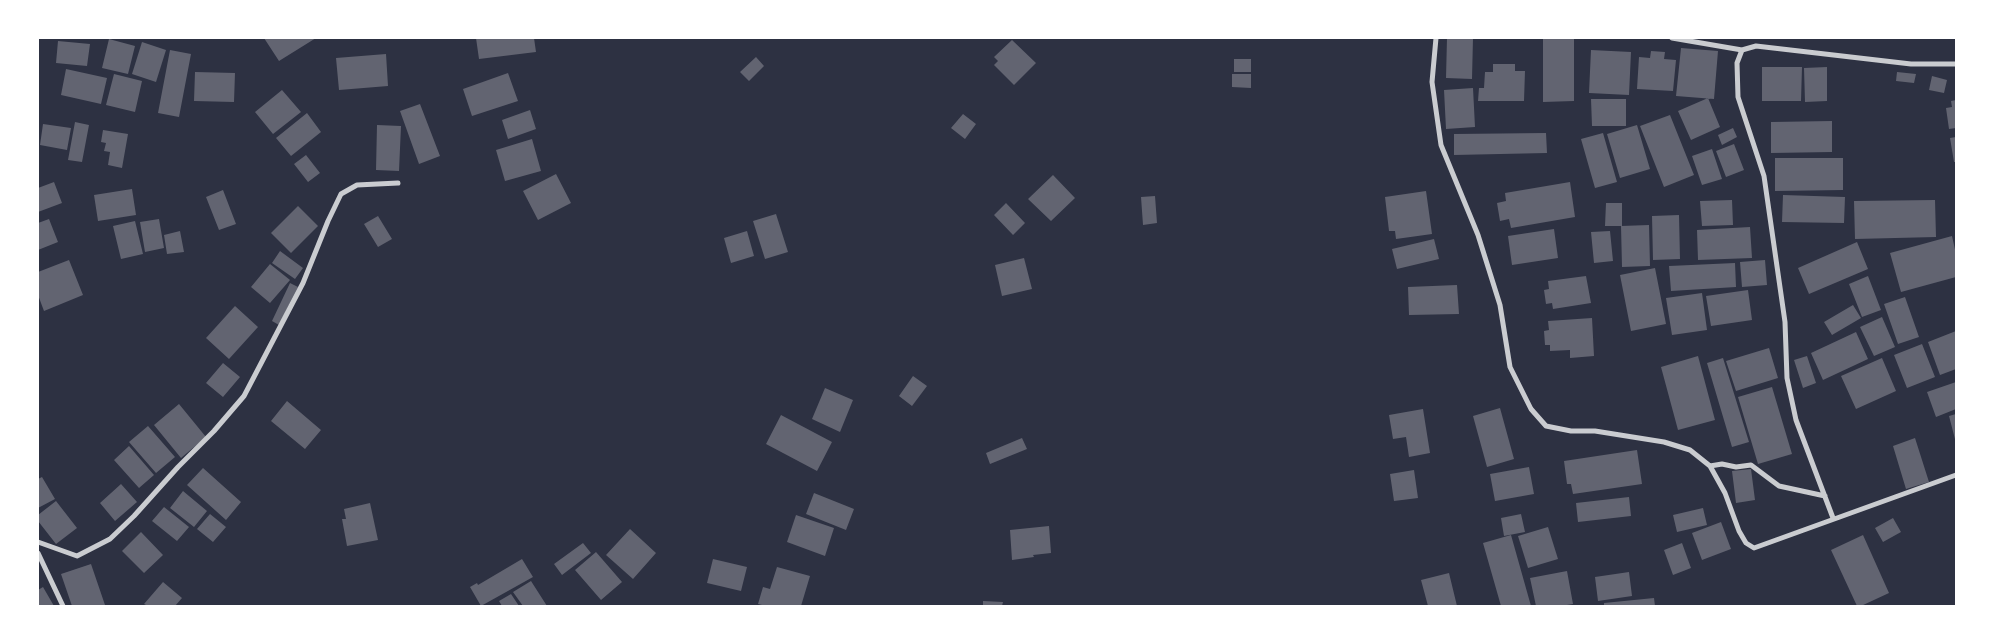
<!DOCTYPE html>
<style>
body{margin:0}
#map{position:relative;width:1994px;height:644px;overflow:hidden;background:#2d3142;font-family:"IBM Plex Serif",serif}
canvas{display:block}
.frame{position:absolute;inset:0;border:39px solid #fff;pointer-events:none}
</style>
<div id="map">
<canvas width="1994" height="644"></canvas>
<div class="frame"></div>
</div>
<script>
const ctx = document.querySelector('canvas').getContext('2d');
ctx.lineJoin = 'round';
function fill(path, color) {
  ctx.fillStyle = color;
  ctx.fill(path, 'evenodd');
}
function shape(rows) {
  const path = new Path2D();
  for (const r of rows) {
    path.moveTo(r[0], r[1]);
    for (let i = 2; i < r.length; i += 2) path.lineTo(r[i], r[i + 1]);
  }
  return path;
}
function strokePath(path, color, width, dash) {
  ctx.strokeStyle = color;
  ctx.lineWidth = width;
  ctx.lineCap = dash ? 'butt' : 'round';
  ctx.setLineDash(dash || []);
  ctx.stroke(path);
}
fill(shape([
 [264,38,316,38,279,61],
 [476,38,534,38,536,52,479,59],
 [1447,38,1473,38,1472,79,1446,78],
 [1543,38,1574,38,1574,101,1543,102],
 [109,39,135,46,128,74,102,68],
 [1012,40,1036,63,1014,85,994,65,998,61,994,57],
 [58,41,90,44,87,66,56,63],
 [142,42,166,50,156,82,132,74],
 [1681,48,1718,51,1714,99,1676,96],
 [170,50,191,54,179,117,158,113],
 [1591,50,1631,52,1629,95,1589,93],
 [1651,51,1665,52,1664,59,1676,60,1673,91,1637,89,1639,57,1650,58],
 [386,54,388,86,339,90,336,58],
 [756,57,764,66,749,81,740,72],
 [1234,59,1251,59,1251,72,1234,72],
 [1493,64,1515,64,1515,71,1525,71,1524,101,1478,101,1479,88,1484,88,1485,72,1493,72],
 [1762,67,1802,67,1801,101,1762,101],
 [1827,67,1827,101,1805,102,1804,68],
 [66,69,107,78,101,104,61,95],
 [195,72,235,73,234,102,194,101],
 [1897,72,1916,74,1914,83,1896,81],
 [508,73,518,101,472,116,463,89],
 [114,74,142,81,135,112,106,105],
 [1232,74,1251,74,1251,88,1232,87],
 [1932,76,1947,80,1944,93,1929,90],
 [1473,88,1475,127,1446,129,1444,90],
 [282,90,301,112,273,134,255,112],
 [1708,98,1720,127,1691,140,1678,111],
 [1591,99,1626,99,1626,126,1592,126],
 [1956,100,1956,128,1949,129,1946,108,1952,107,1951,101],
 [420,104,440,156,419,164,400,111],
 [530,110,536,129,508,139,502,120],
 [307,113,321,132,291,156,276,138],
 [963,114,976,124,965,139,951,128],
 [1670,115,1694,175,1664,187,1640,126],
 [1832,121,1832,152,1771,153,1771,122],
 [75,122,89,125,82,162,68,160],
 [43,124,71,128,67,150,40,145],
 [377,125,401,126,399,171,376,170],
 [1637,125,1650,169,1620,178,1607,134],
 [1733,128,1737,137,1722,145,1718,135],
 [103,130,128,134,122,168,108,165,110,152,104,151,106,143,101,142],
 [1546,133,1547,153,1454,155,1454,134],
 [1603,133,1617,182,1595,188,1581,139],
 [1956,137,1956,162,1954,162,1950,138],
 [532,139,541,171,505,181,496,150],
 [1734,144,1744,170,1726,177,1716,151],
 [1712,149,1722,179,1702,185,1692,156],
 [306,155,320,173,308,182,294,164],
 [1775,158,1843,158,1843,190,1775,191],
 [556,174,571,203,538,220,523,191],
 [1053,175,1075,198,1051,221,1028,199],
 [54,182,62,203,38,212,38,188],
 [1570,182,1575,217,1511,228,1509,219,1500,221,1497,203,1506,201,1505,193],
 [132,189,136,215,98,221,94,195],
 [223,190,236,224,219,230,206,197],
 [1426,191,1432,234,1396,239,1395,231,1389,231,1385,197],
 [1783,195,1845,197,1844,223,1782,222],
 [1155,196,1157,223,1143,225,1141,197],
 [1732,200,1733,225,1702,226,1700,201],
 [1935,200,1936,237,1855,239,1854,201],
 [1006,203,1025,223,1013,235,994,215],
 [1606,203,1622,203,1622,226,1605,226],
 [298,206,318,226,291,253,271,233],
 [776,214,788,252,765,259,753,221],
 [1679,215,1680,259,1653,260,1652,216],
 [378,216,392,239,378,247,364,224],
 [49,219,58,242,38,250,38,223],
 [159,219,164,248,145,252,140,222],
 [135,221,143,254,121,259,113,226],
 [1649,225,1650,266,1622,267,1621,226],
 [1750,227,1752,258,1698,260,1697,230],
 [1554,229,1558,258,1512,265,1508,236],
 [180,231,184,252,167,254,164,235],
 [747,231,754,256,731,263,724,238],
 [1610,231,1613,261,1594,263,1591,232],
 [1952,236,1956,254,1956,277,1901,292,1890,253],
 [1434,239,1439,259,1397,269,1392,249],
 [1857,242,1868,269,1809,294,1798,268],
 [280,251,303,268,295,279,272,263],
 [1024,258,1032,289,1002,296,995,265],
 [69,260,83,295,44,311,38,295,38,272],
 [1765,260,1767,285,1742,287,1740,262],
 [1735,263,1736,287,1671,291,1669,266],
 [270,264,290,280,270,303,251,287],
 [1655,268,1666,324,1631,331,1620,275],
 [1586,276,1591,303,1553,309,1552,303,1546,304,1544,290,1549,289,1548,281],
 [1868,276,1881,310,1862,317,1849,284],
 [290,283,298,287,279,325,272,321],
 [1457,285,1459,314,1409,315,1408,287],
 [1748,290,1752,320,1711,326,1706,296],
 [1702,293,1707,330,1672,335,1666,298],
 [1905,297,1919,337,1898,344,1884,304],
 [1853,305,1861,318,1832,335,1824,322],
 [235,306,258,327,229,359,206,338],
 [1882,317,1895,347,1874,356,1860,327],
 [1592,318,1594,356,1570,358,1570,350,1550,351,1550,345,1545,345,1544,331,1549,330,1548,321],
 [1956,331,1956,369,1940,375,1928,342],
 [1856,332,1868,359,1823,380,1811,353],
 [1922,344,1935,377,1907,388,1894,355],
 [1769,348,1778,378,1736,391,1726,361],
 [1698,356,1715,420,1678,430,1661,367],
 [1807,356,1816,383,1803,388,1794,360],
 [1723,358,1749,442,1732,447,1707,363],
 [1882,358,1896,391,1856,409,1841,376],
 [223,363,240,377,223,397,206,383],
 [913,376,927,386,912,406,899,396],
 [1956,382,1956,409,1936,417,1927,392],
 [1772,387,1792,454,1758,464,1738,397],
 [825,388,853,400,840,432,812,419],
 [287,401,321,430,305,449,271,421],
 [179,404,206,437,181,458,154,425],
 [1500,408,1514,459,1487,467,1473,416],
 [1423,409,1430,453,1409,457,1406,437,1393,439,1389,415],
 [1956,414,1956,443,1949,416],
 [781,415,832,442,817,471,766,444],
 [148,426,175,457,156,473,129,442],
 [1022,438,1027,449,990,464,986,453],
 [1915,438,1929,482,1906,489,1893,446],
 [129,446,154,475,139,488,114,460],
 [1637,450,1642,484,1573,494,1571,484,1567,484,1564,461],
 [1529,467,1534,494,1495,501,1490,474],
 [203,468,241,502,226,520,187,485],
 [1751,469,1755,500,1736,503,1732,471],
 [1414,470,1418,498,1394,501,1390,474],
 [42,477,55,499,38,508,38,479],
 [121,484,137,502,115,521,100,503],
 [183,491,207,511,194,527,170,508],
 [814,493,854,509,846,530,806,514],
 [1629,497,1631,516,1578,522,1576,503],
 [56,501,77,528,56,544,38,521,38,515],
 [370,503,378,540,347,546,342,519,346,519,344,509],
 [164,507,189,527,177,541,152,521],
 [1703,508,1707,525,1677,532,1673,515],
 [210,514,226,527,213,542,197,529],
 [1521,514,1525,532,1504,536,1501,518],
 [796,515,834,528,825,556,787,542],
 [1893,518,1901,532,1883,542,1875,528],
 [1721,522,1731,549,1702,560,1692,533],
 [1049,526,1051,553,1033,555,1034,557,1012,560,1010,530],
 [1548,527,1558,559,1528,568,1518,536],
 [630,529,656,553,633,579,606,555],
 [141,532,163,555,144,573,122,551],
 [1511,535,1531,606,1501,606,1483,543],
 [1863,535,1889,593,1861,606,1857,606,1831,550],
 [583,543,591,553,562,575,554,564],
 [1682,543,1691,568,1673,575,1664,550],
 [596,552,622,582,601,600,575,570],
 [522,559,533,577,481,606,470,587,477,583,478,585],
 [713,559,747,567,741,591,707,583],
 [91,564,105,605,72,606,61,574],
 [777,567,810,576,801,606,766,606,758,604,763,587,770,589],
 [1567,571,1573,604,1561,606,1536,606,1530,578],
 [1629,572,1632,596,1598,601,1595,577],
 [1449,573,1457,606,1428,606,1421,580],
 [531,581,547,606,523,606,513,592],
 [163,582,182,598,175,606,148,606,144,604],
 [43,587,54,606,38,606,38,590],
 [511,594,519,606,502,606,499,601],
 [1654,598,1655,606,1604,606,1604,603],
 [983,601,1003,602,1002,606,983,606]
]), '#626471');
strokePath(shape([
 [1436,38,1432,82,1441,145,1478,235,1500,305,1510,367,1531,409,1546,426,1571,431,1595,431,1664,442,1690,450,1710,466,1725,493,1739,531,1746,543,1754,548,1956,475],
 [1672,38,1742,50],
 [1710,466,1722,464,1736,467,1751,465,1779,486,1825,496],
 [1833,518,1796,420,1787,378,1785,322,1764,176,1738,97,1737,63,1742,50,1756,46,1911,64,1956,64],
 [38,542,77,556,110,539,134,516,178,467,214,431,244,396,303,283,328,221,341,194,357,185,398,183],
 [38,553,63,606]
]), '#caccd0', 5);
</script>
